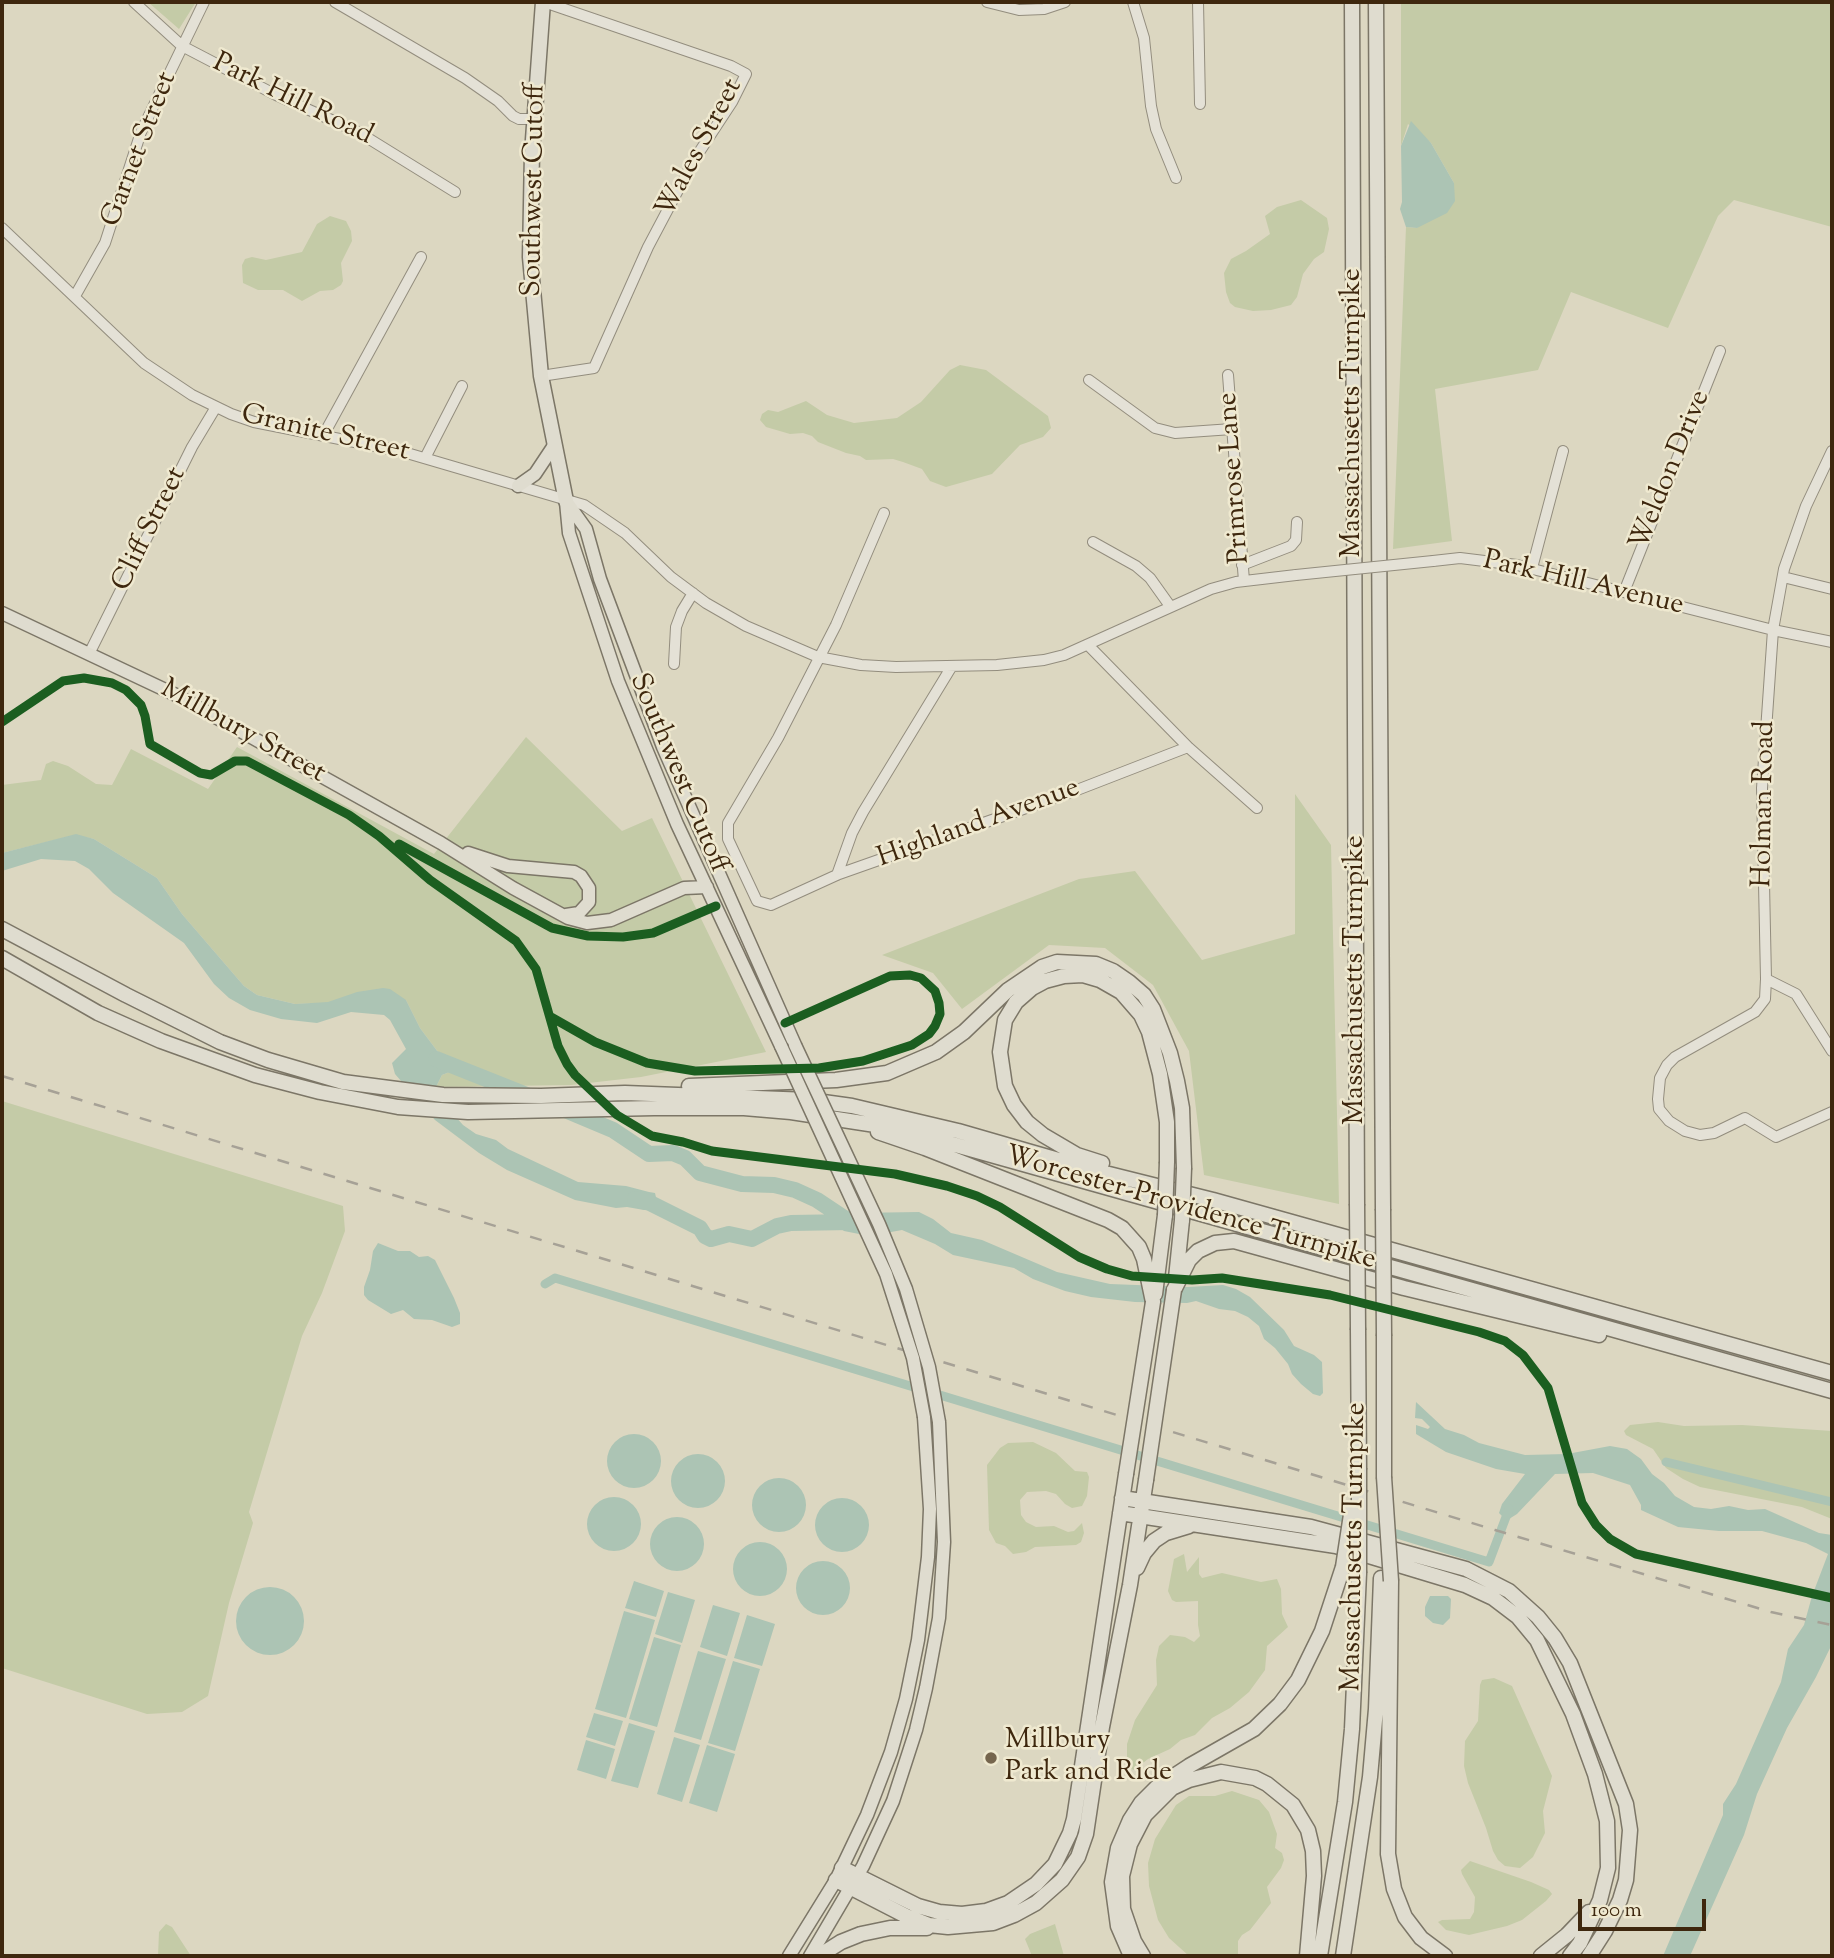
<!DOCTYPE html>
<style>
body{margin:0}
#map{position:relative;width:1834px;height:1958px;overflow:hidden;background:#dcd7c1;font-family:"Sorts Mill Goudy",serif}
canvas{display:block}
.frame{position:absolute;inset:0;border:4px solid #3e270e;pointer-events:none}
.scale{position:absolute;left:1578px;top:1899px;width:128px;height:32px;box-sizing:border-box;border:4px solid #3e270e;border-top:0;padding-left:9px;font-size:21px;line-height:24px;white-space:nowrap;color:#3e270e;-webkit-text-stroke:5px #efe9d0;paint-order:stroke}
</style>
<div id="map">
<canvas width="1834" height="1958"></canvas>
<div class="frame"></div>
<div class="scale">100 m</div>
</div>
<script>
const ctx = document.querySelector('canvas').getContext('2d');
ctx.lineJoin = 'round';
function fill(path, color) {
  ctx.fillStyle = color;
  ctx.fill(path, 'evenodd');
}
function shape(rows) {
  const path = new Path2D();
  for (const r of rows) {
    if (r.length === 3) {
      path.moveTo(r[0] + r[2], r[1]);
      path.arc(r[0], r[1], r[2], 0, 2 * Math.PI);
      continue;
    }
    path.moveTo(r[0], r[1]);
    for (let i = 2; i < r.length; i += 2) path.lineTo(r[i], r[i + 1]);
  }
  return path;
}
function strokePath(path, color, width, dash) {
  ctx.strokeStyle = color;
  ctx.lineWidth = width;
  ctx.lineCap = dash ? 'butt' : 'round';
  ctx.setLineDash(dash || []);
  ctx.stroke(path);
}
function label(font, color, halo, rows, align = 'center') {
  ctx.font = font + ' "Sorts Mill Goudy",serif';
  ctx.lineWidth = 5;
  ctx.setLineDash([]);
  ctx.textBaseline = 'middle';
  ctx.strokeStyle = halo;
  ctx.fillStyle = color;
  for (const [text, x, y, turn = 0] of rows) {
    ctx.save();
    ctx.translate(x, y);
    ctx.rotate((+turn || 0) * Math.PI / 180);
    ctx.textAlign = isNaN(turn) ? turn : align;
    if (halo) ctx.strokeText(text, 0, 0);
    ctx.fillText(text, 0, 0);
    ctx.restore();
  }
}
fill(shape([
 [148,2,196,2,179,29],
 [1401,2,1832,2,1832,227,1734,200,1718,216,1668,328,1571,292,1538,370,1435,389,1452,541,1393,549,1406,227,1417,228,1454,183,1431,143,1408,124,1401,146],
 [1301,200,1327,218,1329,229,1324,252,1314,259,1303,274,1297,297,1291,305,1271,310,1253,311,1235,307,1230,303,1226,292,1224,273,1231,259,1246,251,1270,234,1265,216,1277,207],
 [330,216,346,221,351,231,352,241,341,263,343,281,341,285,333,290,320,291,302,301,283,290,258,290,243,283,242,265,245,259,252,257,266,260,302,252,317,224],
 [960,365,986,370,1048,416,1051,428,1043,437,1020,445,992,474,946,487,930,481,922,469,903,462,893,459,866,460,860,456,846,453,818,442,812,436,803,433,790,434,766,427,760,420,762,414,768,410,778,412,806,401,827,415,854,423,897,418,921,402,950,370],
 [526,737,622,831,652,818,766,1052,641,1077,571,1085,436,1087,442,1075,452,1071,453,1062,438,1052,420,1028,406,1000,295,1004,257,995,244,986,182,914,157,878,94,839,75,835,2,853,2,785,41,780,46,764,53,761,68,766,96,784,112,785,131,749,208,789,237,747,434,854],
 [1295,794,1331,845,1339,1204,1204,1175,1189,1051,1153,985,1105,948,1049,945,962,1009,933,973,882,955,1079,879,1135,871,1202,960,1295,934],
 [2,1101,343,1206,345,1231,322,1293,302,1336,249,1512,253,1523,229,1603,208,1696,182,1712,147,1714,2,1668],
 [1658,1422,1684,1426,1742,1425,1832,1431,1832,1519,1802,1507,1700,1487,1683,1479,1666,1468,1653,1449,1626,1435,1624,1431,1630,1425],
 [1033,1442,1056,1453,1075,1471,1087,1472,1089,1477,1087,1496,1082,1506,1072,1508,1065,1504,1056,1494,1046,1491,1027,1492,1020,1500,1021,1515,1026,1522,1036,1527,1054,1526,1068,1532,1074,1531,1082,1523,1084,1533,1081,1542,1076,1545,1035,1547,1026,1552,1013,1554,1005,1546,996,1543,989,1530,987,1465,1000,1448,1008,1443],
 [1184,1554,1187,1572,1199,1557,1199,1574,1202,1578,1222,1573,1261,1582,1277,1579,1281,1589,1282,1614,1288,1627,1267,1646,1265,1670,1249,1692,1230,1708,1212,1718,1195,1735,1181,1740,1170,1749,1148,1759,1134,1770,1129,1768,1127,1760,1127,1744,1135,1720,1157,1685,1156,1660,1159,1646,1170,1635,1185,1637,1194,1642,1200,1636,1198,1625,1198,1601,1176,1602,1172,1600,1168,1591,1174,1559],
 [1494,1678,1512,1686,1552,1776,1543,1811,1545,1833,1533,1857,1520,1868,1505,1866,1498,1860,1493,1851,1486,1828,1468,1783,1464,1766,1465,1741,1478,1721,1480,1685,1482,1680],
 [1232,1791,1259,1800,1269,1812,1277,1834,1275,1848,1282,1853,1284,1860,1281,1868,1267,1887,1271,1903,1250,1930,1242,1935,1238,1941,1238,1956,1189,1956,1169,1938,1158,1920,1149,1886,1148,1863,1155,1839,1176,1805,1189,1796,1215,1796],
 [1470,1861,1531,1882,1549,1890,1552,1894,1546,1901,1522,1920,1507,1926,1469,1935,1446,1930,1438,1922,1442,1920,1470,1919,1474,1912,1475,1897,1462,1874,1461,1870],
 [166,1924,172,1927,191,1956,158,1956,159,1932],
 [1055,1924,1064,1956,1032,1956,1025,1939,1030,1934]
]), '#c4cba7');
fill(shape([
 [1411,121,1431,143,1454,183,1455,201,1447,213,1417,228,1406,227,1400,209,1402,202,1401,146],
 [76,834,94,839,157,878,182,914,244,986,257,995,295,1004,328,1002,357,992,383,988,390,989,406,1000,420,1028,438,1052,453,1062,452,1071,442,1075,436,1087,438,1097,463,1125,476,1134,496,1140,508,1149,578,1182,626,1186,649,1192,655,1193,657,1202,652,1209,644,1210,627,1207,616,1208,575,1200,507,1170,479,1153,435,1120,395,1074,392,1063,406,1049,390,1020,384,1015,351,1012,317,1023,281,1019,250,1010,229,998,214,984,184,943,113,893,89,869,75,861,41,859,2,871,2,853],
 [829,1205,854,1213,919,1212,933,1219,951,1233,982,1240,1057,1272,1110,1284,1188,1287,1223,1285,1236,1289,1250,1297,1284,1330,1294,1346,1314,1355,1322,1362,1323,1393,1320,1396,1313,1394,1301,1384,1292,1374,1288,1364,1275,1348,1264,1339,1259,1326,1248,1317,1235,1311,1219,1309,1196,1301,1187,1303,1135,1302,1091,1297,1065,1291,1033,1279,1014,1268,953,1255,935,1244,902,1230,869,1236,844,1231,832,1223,827,1213],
 [378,1243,398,1251,410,1251,419,1257,428,1256,435,1260,454,1298,460,1313,460,1324,452,1327,432,1320,414,1319,403,1310,391,1314,368,1300,364,1295,364,1287,370,1270,373,1251],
 [1416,1402,1445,1429,1464,1435,1479,1443,1525,1455,1567,1454,1610,1446,1627,1449,1641,1459,1652,1474,1664,1483,1675,1496,1694,1507,1711,1509,1729,1506,1748,1510,1765,1509,1819,1533,1832,1535,1832,1644,1816,1677,1787,1728,1757,1794,1744,1835,1690,1956,1663,1956,1723,1815,1723,1804,1736,1784,1781,1682,1788,1649,1804,1625,1812,1596,1828,1554,1806,1543,1762,1531,1719,1531,1678,1527,1641,1510,1641,1505,1630,1485,1593,1473,1555,1474,1517,1514,1509,1519,1504,1518,1499,1513,1502,1504,1525,1474,1496,1469,1446,1452,1416,1434,1416,1425,1428,1429,1430,1427,1422,1419,1415,1418],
 [634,1461,27],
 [698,1481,27],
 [779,1505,27],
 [614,1524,27],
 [842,1525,27],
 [677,1544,27],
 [760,1569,27],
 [823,1588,27],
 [634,1581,664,1591,656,1617,625,1608],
 [270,1621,34],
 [668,1592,695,1600,682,1643,655,1634],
 [1430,1596,1448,1596,1451,1599,1450,1618,1443,1625,1433,1623,1425,1616,1425,1607],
 [713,1605,740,1613,727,1656,700,1647],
 [624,1611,655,1620,626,1718,595,1709],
 [747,1615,775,1624,762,1666,734,1658],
 [654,1637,681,1645,657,1727,629,1719],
 [698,1651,726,1659,701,1740,674,1732],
 [733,1661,760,1669,735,1751,708,1743],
 [594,1713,623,1721,615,1746,586,1737],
 [629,1723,655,1731,638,1788,611,1781],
 [674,1737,700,1745,682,1802,657,1794],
 [586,1740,615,1749,606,1779,577,1770],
 [707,1745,735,1754,717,1812,689,1803]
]), '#acc4b4');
strokePath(shape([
 [545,1284,555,1278,1489,1562,1509,1509],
 [1666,1462,1832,1502]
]), '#acc4b4', 9);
strokePath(shape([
 [436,1059,529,1096],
 [563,1109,613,1130,649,1154,673,1153,685,1158,700,1173,742,1184,774,1185,795,1190,817,1200,844,1218],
 [635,1199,650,1203,700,1228,705,1236,711,1239,729,1234,752,1239,777,1226,791,1223,851,1222]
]), '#acc4b4', 16);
const minor = shape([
 [134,2,182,46,276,95,358,132,455,192],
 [335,2,465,78,498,101,513,116,519,119,534,119],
 [987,2,1019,10,1044,9,1065,2],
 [1133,2,1144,38,1151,106,1156,129,1176,178],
 [1198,2,1200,104],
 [2,228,144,363,192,395,231,414,254,422,400,451,584,505,625,533,671,577,706,603,746,626,818,657,861,665,896,667,997,665,1044,660,1064,655,1211,589,1236,582,1296,575],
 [75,296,105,243,141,132,204,2],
 [1228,375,1244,581],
 [541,376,594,368,648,247,694,160,732,102,746,74,731,66,544,2],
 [1089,380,1155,428,1175,433,1232,429],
 [323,436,421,257],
 [425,458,462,386],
 [884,513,836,625,778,738,728,823,728,839,757,901,771,905,839,874,1077,790,1188,747],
 [1093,542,1136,566,1150,578,1170,606],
 [1433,561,1460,558,1517,565,1773,630,1832,642],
 [1242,565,1291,546,1296,540,1297,522],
 [1532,568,1563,451],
 [1783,577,1832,589],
 [1624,592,1720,351],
 [1088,645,1188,747,1257,808],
 [89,654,192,447,216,407],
 [674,664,676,627,682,611,693,593],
 [837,875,852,833,863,812,952,666],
 [1766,979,1762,788,1773,630,1784,569,1806,506,1832,451],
 [1832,1051,1796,994,1766,979,1765,999,1755,1012,1675,1057,1667,1065,1660,1078,1658,1099,1659,1109,1669,1121,1685,1131,1700,1135,1714,1133,1745,1118,1776,1137,1832,1112]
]);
const major = shape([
 [518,486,535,474,555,444],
 [566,501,586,529,600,579,663,747,795,1045],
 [566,502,569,533,618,681,677,824,781,1046],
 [2,613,176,695,441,843,513,888,568,918,587,923,611,920,684,888,707,887],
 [468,853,508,866,574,872,581,876,589,888,589,902,579,913,566,915],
 [789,1956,836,1880,867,1815,891,1752,906,1699,918,1640,928,1557,930,1509,924,1417],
 [810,1956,863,1866,893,1801,916,1730,926,1688,939,1618,944,1542,939,1422]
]);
const highway = shape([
 [543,2,532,153,530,257,541,376,566,501],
 [1352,2,1357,1204],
 [1376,2,1383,1209],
 [2,929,126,995,220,1042,268,1060,343,1082,443,1095,541,1096,625,1093,809,1100,852,1106,958,1131,1093,1170,1213,1200,1832,1373],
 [2,958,98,1013,161,1041,255,1075,320,1092,398,1107,468,1112,654,1108,744,1108,791,1112,895,1128,1832,1391],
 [689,1086,836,1080,887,1073,936,1052,964,1032,1008,990,1042,967,1057,962,1096,964,1113,971,1129,982,1144,995,1153,1009,1170,1053,1177,1081,1182,1108,1184,1168],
 [878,1132,925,1148,1108,1220,1122,1228,1139,1247,1144,1259,1153,1302],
 [1102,1163,1077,1155,1043,1135,1027,1122,1014,1105,1005,1086,1000,1052,1005,1020,1016,1002,1032,988,1045,981,1064,976,1083,975,1100,980,1121,992,1141,1015,1149,1032,1160,1074,1167,1122,1167,1162],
 [1176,1278,1182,1220],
 [1174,1290,1189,1260,1198,1251,1215,1243,1234,1241,1404,1288,1599,1335],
 [1155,1294,1165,1215],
 [1358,1330,1359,1468],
 [1384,1336,1384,1477],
 [1122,1498,1311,1527,1466,1569,1509,1591,1538,1617,1555,1638,1570,1663,1626,1804,1630,1830,1626,1880,1620,1900,1605,1931,1589,1956],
 [1120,1513,1336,1546,1465,1585,1493,1598,1518,1617,1537,1640,1573,1714,1595,1774,1607,1821,1608,1868,1600,1900,1580,1943,1570,1956],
 [1137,1568,1144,1553,1154,1541,1166,1533,1189,1526],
 [1391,1581,1388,1854,1394,1889,1405,1917,1421,1938,1445,1956],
 [842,1868,918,1906,939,1912,962,1914,986,1911,1008,1903,1036,1884,1055,1864,1070,1833,1074,1819,1126,1474],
 [836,1880,906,1916,929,1925,948,1927,993,1923,1014,1915,1036,1903,1062,1880,1078,1857,1086,1834,1102,1727,1130,1585,1146,1480],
 [819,1956,841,1942,861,1934,890,1928,927,1928],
 [1131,1956,1118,1926,1112,1882,1118,1848,1130,1820,1141,1803,1157,1787,1189,1766,1254,1729,1280,1704,1298,1680,1322,1631,1343,1567],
 [1143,1956,1134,1941,1123,1909,1122,1876,1130,1844,1145,1815,1172,1788,1189,1780,1221,1772,1255,1778,1267,1784,1293,1805,1308,1830,1313,1851,1314,1876,1307,1956],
 [1320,1956,1345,1802,1352,1729,1359,1573],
 [1343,1956,1370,1777,1376,1709,1381,1578],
 [1541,1956,1567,1935,1589,1912]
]);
strokePath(minor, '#938d7e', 12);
strokePath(major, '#7c7667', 15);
strokePath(highway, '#7c7667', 17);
strokePath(minor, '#e4e1d6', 10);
strokePath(major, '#dfdccf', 12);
strokePath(highway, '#dfdccf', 14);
strokePath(shape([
 [2,1076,1495,1530,1771,1612,1832,1625]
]), '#a6a196', 2.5, [12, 12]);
const minorBridge = shape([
 [1296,575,1433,561]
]);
const majorBridge = shape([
 [795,1045,879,1224,906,1289,929,1367,939,1422],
 [781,1046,886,1274,913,1358,924,1417]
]);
const highwayBridge = shape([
 [1357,1204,1358,1330],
 [1383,1209,1384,1336],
 [1165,1215,1167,1162],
 [1182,1220,1184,1168],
 [1359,1468,1359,1573],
 [1126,1474,1153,1302],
 [1384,1477,1391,1581],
 [1146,1480,1174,1290],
 [1343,1567,1352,1508]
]);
strokePath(minorBridge, '#938d7e', 12, []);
strokePath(majorBridge, '#7c7667', 15, []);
strokePath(highwayBridge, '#7c7667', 17, []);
strokePath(minorBridge, '#e4e1d6', 10);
strokePath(majorBridge, '#dfdccf', 12);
strokePath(highwayBridge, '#dfdccf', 14);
strokePath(shape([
 [2,722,63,681,84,678,112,683,126,690,141,705,145,716,150,744,200,773,211,775,235,761,247,761,349,815,379,836,430,880,516,941,536,969,558,1046,567,1064,575,1075,617,1115,652,1136,683,1142,712,1151,895,1174,947,1186,977,1196,1000,1207,1079,1257,1107,1269,1132,1276,1192,1280,1222,1278,1330,1295,1479,1332,1505,1341,1523,1355,1548,1388,1582,1503,1596,1525,1610,1539,1636,1554,1832,1598],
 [399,844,552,928,588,936,623,937,653,933,716,906],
 [551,1017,595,1042,647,1063,695,1071,819,1068,863,1061,912,1045,929,1034,935,1026,940,1014,939,1003,935,991,921,978,910,975,890,976,785,1023]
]), '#1b5e20', 9);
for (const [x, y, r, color] of [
 [991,1758,7,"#75654d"]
]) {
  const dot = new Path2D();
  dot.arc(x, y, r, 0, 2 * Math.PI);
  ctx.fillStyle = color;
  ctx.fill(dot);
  strokePath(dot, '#efe9d0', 2.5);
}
label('28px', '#3e270e', '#efe9d0', [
 ["Park Hill Road",292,101,26],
 ["Wales Street",701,149,-62],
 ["Garnet Street",141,150,-69],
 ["Southwest Cutoff",536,190,-89],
 ["Massachusetts Turnpike",1354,413,-90],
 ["Granite Street",325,435,13],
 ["Weldon Drive",1672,471,-68],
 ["Primrose Lane",1236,478,-94],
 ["Cliff Street",151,530,-64],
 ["Park Hill Avenue",1583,585,13],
 ["Millbury Street",242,733,29],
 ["Southwest Cutoff",677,774,67],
 ["Holman Road",1766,804,-89],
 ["Highland Avenue",979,825,-20],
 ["Massachusetts Turnpike",1357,980,-90],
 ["Worcester-Providence Turnpike",1190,1210,16],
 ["Massachusetts Turnpike",1356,1547,-89]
]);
label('28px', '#3e270e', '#efe9d0', [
 ["Millbury",1005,1742],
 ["Park and Ride",1005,1774]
], 'left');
</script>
